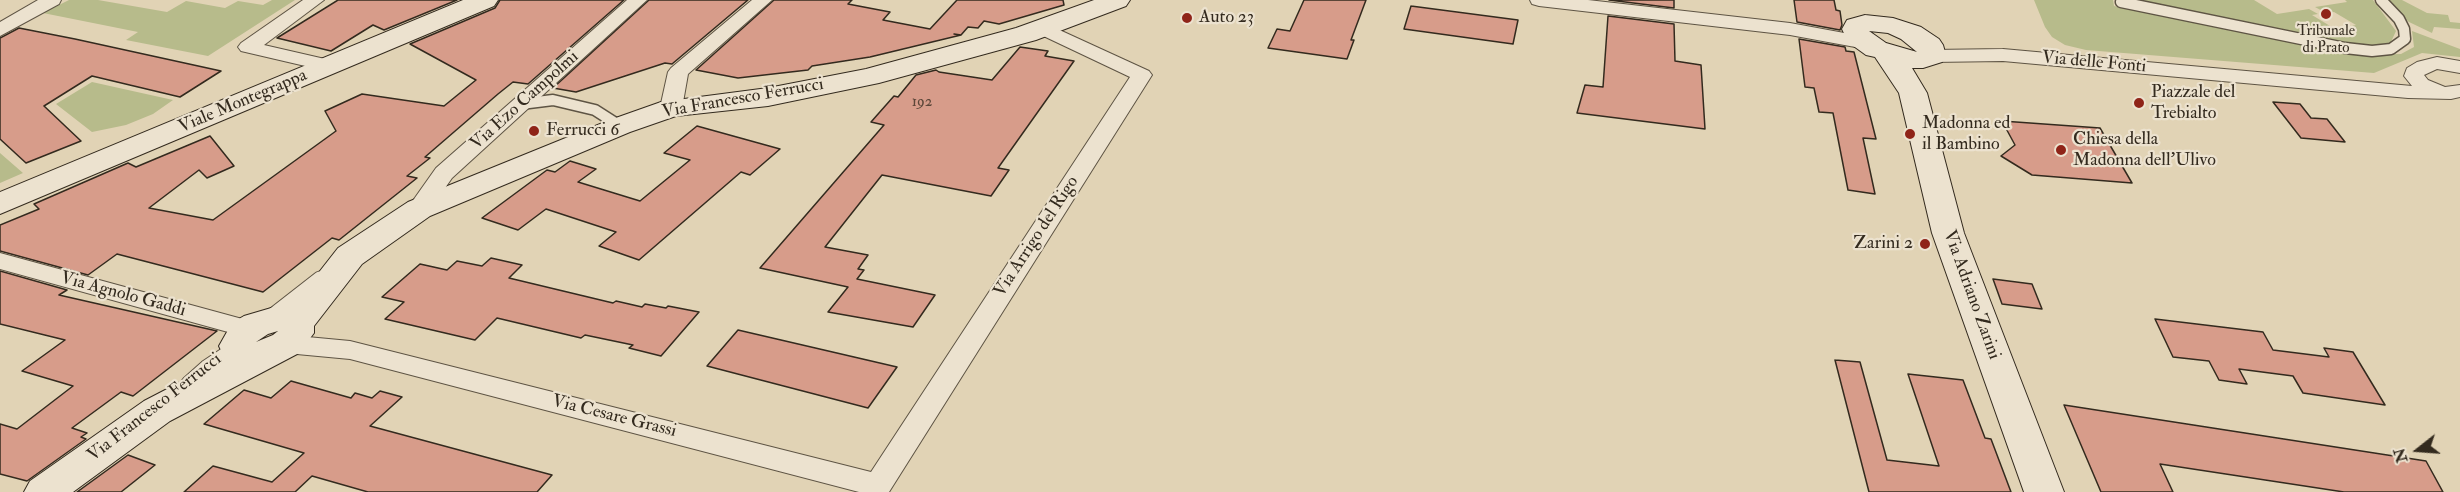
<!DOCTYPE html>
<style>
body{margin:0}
#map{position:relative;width:2460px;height:492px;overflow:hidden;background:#e1d3b5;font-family:"IM FELL Double Pica",serif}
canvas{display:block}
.north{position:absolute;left:2388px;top:420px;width:60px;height:60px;-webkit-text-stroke:4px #ece2cf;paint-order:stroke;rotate:253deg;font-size:16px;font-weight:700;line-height:24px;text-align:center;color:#332a1e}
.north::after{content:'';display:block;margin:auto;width:21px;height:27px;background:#332a1e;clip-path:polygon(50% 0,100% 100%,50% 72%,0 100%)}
</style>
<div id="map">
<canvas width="2460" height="492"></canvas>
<div class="north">N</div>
</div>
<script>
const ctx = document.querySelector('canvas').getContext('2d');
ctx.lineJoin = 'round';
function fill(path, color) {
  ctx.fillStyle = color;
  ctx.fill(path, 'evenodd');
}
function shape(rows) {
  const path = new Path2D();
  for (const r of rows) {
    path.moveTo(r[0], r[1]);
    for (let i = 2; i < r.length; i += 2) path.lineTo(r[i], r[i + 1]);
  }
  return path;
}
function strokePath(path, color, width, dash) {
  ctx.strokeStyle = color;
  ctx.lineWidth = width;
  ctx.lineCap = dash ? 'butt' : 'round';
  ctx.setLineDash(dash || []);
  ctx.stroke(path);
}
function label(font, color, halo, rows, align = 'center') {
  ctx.font = font + ' "IM FELL Double Pica",serif';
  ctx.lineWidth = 4.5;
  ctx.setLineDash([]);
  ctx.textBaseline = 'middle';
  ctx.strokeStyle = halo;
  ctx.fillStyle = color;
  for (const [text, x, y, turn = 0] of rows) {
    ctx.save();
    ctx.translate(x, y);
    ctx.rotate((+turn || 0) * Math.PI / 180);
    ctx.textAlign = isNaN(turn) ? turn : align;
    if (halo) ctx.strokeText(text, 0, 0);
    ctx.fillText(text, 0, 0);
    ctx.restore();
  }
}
fill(shape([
 [69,0,98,0,167,12,186,1,225,8,238,1,263,5,272,0,295,0,208,56,126,40,138,32,43,13],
 [2034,0,2113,0,2114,6,2361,55,2401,54,2414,47,2412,31,2460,49,2460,57,2422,53,2374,73,2086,50,2065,45,2052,37,2045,27],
 [2132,0,2254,0,2277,14,2309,9,2318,14,2312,15,2335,29,2356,25,2334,12,2326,13,2315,7,2347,2,2345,0,2373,0,2396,31,2390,44,2362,47],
 [2389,0,2402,0,2427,13,2448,15,2450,22,2460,23,2460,29,2434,27,2432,33,2409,22,2396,11],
 [92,82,173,100,153,114,126,125,92,132,56,104],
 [0,153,23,173,0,183]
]), '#b7bb8b');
const building = shape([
 [338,0,457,0,384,30,373,25,331,51,277,38,338,0],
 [500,0,624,0,528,84,513,82,498,94,425,157,430,158,407,176,417,178,339,240,332,238,263,292,117,254,88,275,0,251,0,225,39,209,34,204,128,163,136,167,210,136,234,166,207,178,199,170,149,208,213,220,336,131,325,111,362,94,444,106,476,80,410,44,495,8,500,0],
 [649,0,748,0,672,64,665,63,576,92,553,88,649,0],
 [774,0,852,0,848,4,890,12,883,20,930,29,957,0,1063,0,1064,5,999,24,984,21,978,28,968,27,961,35,954,34,961,35,870,57,812,66,808,70,738,78,696,70,774,0],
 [1304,0,1366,0,1351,40,1354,40,1347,59,1268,48,1277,29,1290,31,1304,0],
 [1609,0,1674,0,1674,8,1609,0],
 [1794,0,1834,0,1836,10,1840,11,1842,25,1840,30,1797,22,1794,0],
 [1411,6,1518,20,1513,44,1404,29,1411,6],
 [1608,16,1674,24,1675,61,1701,65,1705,129,1577,113,1585,85,1603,87,1608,16],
 [19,28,75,39,221,71,180,97,92,76,44,106,81,141,26,163,0,139,0,38,19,28],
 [1799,39,1845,47,1846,51,1854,52,1876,139,1863,138,1875,194,1848,190,1833,113,1819,112,1814,88,1805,87,1799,39],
 [1020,47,1048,51,1045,56,1074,61,998,168,1009,170,991,196,882,175,825,247,868,255,858,269,864,270,857,279,935,295,913,327,828,312,848,287,760,268,884,125,871,122,894,96,898,97,916,75,936,70,939,72,992,80,1020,47],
 [2273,102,2300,104,2311,118,2327,119,2345,142,2301,138,2273,102],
 [2002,121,2100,128,2132,183,2032,175,2001,156,2015,145,2002,121],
 [697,126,780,149,750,175,741,172,639,260,599,246,616,232,546,209,518,230,482,218,547,170,555,172,570,161,596,169,578,182,640,201,690,160,664,153,697,126],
 [491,258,522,265,509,278,613,303,616,301,642,307,645,304,666,308,668,306,699,312,661,356,629,348,633,345,585,335,581,338,497,318,475,340,385,319,404,302,382,297,420,264,447,270,457,261,482,266,491,258],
 [0,271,67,290,59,295,217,331,133,396,121,392,72,428,87,433,81,437,86,439,27,481,0,474,0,424,17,429,73,386,22,371,65,340,0,324,0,271],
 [1993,279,2032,284,2042,309,2002,304,1993,279],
 [2155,319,2263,332,2273,350,2329,357,2324,348,2353,352,2385,405,2303,393,2293,376,2239,369,2247,384,2219,380,2209,361,2173,357,2155,319],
 [738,330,897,367,868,408,707,366,738,330],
 [1835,360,1860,362,1887,460,1939,466,1908,374,1963,380,1985,438,1991,439,2011,492,1869,492,1835,360],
 [291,381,351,398,355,393,372,398,380,391,402,397,370,426,552,475,537,492,368,492,312,476,295,492,184,492,213,466,272,482,304,453,204,424,244,390,271,398,291,381],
 [2064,405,2426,461,2443,492,2344,492,2160,464,2173,492,2101,492,2064,405],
 [128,455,155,465,121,492,77,492,128,455]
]);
fill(building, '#d79c8a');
strokePath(building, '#332a1e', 1.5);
const laneFar1 = shape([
 [2121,2,2345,48,2372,51,2391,49,2405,39,2404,29,2399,19,2381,0],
 [521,104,553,100,595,110,620,126]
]);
const lane = shape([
 [270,317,320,278],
 [188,383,206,367,236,347]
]);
const street = shape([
 [38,0,61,0,59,4,0,36,0,22,38,0],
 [303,0,324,0,264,45,338,62,341,66,338,70,331,72,241,51,238,47,241,43,303,0],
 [627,0,647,0,452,178,427,214,419,216,411,214,407,209,436,168,627,0],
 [752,0,772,0,688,74,682,108,678,112,671,114,664,112,660,108,668,72,671,68,752,0],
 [1530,0,1588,0,1790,23,1866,37,1873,39,1876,43,1873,47,1866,49,1790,35,1539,6,1532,4,1530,0],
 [1042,22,1149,71,1152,75,889,492,859,492,350,359,286,353,277,350,273,344,277,338,286,335,350,341,871,472,1130,77,1035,32,1032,28,1035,24,1042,22],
 [2003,49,2412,86,2404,76,2407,68,2417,62,2437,57,2460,61,2460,73,2437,69,2424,75,2428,80,2445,87,2460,85,2460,97,2451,99,2408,98,2003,61,1932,62,1925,60,1922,56,1925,52,1932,50,2003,49],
 [0,253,246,320,258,332,254,338,245,341,228,332,0,269,0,253]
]);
const secondary = shape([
 [463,0,498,0,494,6,0,214,0,192,463,0],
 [1094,0,1130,0,1126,6,1036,40,879,83,768,106,676,116,630,132,430,216,362,264,314,326,314,333,299,353,170,421,73,492,24,492,30,481,144,401,225,359,219,346,232,323,244,316,278,306,291,308,338,248,408,202,610,120,661,102,768,88,866,69,1016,28,1094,0],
 [278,331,273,335,256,342,268,334,278,331],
 [1865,15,1893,18,1921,27,1939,39,1943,45,1946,56,1942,62,1923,68,1912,68,1927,93,1964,233,2064,492,2024,492,1932,233,1899,93,1875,57,1866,55,1848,42,1842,29,1847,20,1865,15],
 [1869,31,1888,33,1901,39,1917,52,1886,43,1869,31]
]);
strokePath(laneFar1, '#5e5444', 13);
strokePath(lane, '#5e5444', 15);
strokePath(street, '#5e5444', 2);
strokePath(secondary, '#332a1e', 2);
strokePath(laneFar1, '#ece2cf', 10);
strokePath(lane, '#ece2cf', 13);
fill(street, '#ece2cf');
fill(secondary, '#ece2cf');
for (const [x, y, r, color] of [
 [2326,14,6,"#8f2418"],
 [1187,18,6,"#8f2418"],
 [2139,103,6,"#8f2418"],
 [534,131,6,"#8f2418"],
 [1910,134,6,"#8f2418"],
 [2061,150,6,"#8f2418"],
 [1925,244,6,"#8f2418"]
]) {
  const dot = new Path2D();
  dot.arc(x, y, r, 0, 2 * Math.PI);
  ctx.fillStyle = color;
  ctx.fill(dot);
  strokePath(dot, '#ece2cf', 2);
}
label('15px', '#332a1e', '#ece2cf', [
 ["Tribunale",2326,32],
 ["di Prato",2326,49]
]);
label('15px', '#5c4639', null, [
 ["192",922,103]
]);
label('18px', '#332a1e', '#ece2cf', [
 ["Auto 23",1199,18],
 ["Piazzale del",2151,93],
 ["Trebialto",2151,114],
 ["Madonna ed",1922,124],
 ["il Bambino",1922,145],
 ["Ferrucci 6",546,131],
 ["Chiesa della",2073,140],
 ["Madonna dell'Ulivo",2073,161],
 ["Zarini 2",1913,244,"right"]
], 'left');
label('18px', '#332a1e', '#ece2cf', [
 ["Via delle Fonti",2094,63,5],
 ["Via Francesco Ferrucci",743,99,-10],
 ["Via Ezo Campolmi",525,101,-42],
 ["Viale Montegrappa",243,102,-23],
 ["Via Arrigo del Rigo",1037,237,-57],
 ["Via Agnolo Gaddi",123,295,15],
 ["Via Adriano Zarini",1971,295,70],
 ["Via Francesco Ferrucci",155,408,-38],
 ["Via Cesare Grassi",614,417,14]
]);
</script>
